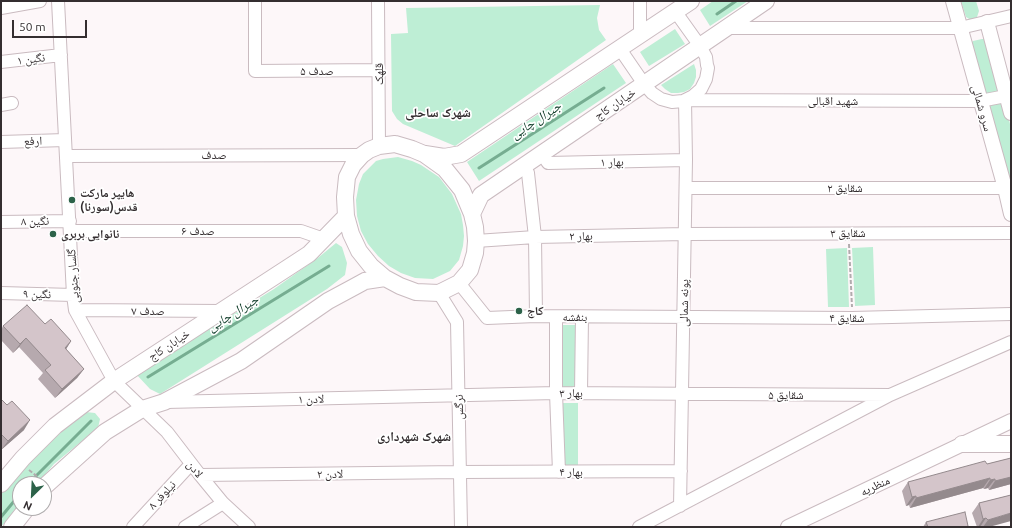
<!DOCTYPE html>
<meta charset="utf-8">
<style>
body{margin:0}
#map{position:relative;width:1012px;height:528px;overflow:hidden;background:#fdf7f9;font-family:Ubuntu,sans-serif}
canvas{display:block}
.frame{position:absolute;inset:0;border:2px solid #342e30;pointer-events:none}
.north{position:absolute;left:12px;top:476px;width:40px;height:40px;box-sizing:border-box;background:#fff;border:1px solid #aeabac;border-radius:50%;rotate:204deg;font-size:11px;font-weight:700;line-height:16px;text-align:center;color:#342e30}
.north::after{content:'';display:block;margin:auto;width:14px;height:18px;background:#2c6249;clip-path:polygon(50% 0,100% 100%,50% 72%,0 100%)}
.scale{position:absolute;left:12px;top:20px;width:75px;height:18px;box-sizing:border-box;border:2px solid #342e30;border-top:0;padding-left:5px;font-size:12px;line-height:14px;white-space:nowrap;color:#342e30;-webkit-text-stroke:3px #fff;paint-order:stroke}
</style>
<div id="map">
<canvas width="1012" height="528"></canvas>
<div class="frame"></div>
<div class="north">N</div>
<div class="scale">50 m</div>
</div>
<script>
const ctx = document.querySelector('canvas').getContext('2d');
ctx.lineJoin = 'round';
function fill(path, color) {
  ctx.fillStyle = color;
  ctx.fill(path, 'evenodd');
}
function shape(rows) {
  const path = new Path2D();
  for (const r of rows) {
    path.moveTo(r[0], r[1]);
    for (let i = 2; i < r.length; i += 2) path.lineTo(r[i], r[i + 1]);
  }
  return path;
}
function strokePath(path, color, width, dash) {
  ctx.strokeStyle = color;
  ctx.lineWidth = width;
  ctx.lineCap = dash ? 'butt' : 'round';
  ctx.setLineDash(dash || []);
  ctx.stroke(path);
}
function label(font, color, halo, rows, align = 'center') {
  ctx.font = font + ' Ubuntu,"Noto Naskh Arabic",sans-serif';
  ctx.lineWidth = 3.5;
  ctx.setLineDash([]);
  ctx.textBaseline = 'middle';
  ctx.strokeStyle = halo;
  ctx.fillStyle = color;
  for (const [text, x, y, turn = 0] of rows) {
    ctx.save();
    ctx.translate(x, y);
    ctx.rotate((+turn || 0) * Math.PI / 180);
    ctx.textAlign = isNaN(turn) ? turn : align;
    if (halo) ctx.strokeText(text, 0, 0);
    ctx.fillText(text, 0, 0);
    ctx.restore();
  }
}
fill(shape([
 [713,1,748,1,710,26,700,10],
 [961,1,976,1,979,11,977,17,971,20,966,17],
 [600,5,597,18,599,30,606,40,455,146,403,124,397,119,392,111,391,34,408,33,406,8],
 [675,29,685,44,649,66,640,52],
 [982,39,986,39,999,92,985,95,970,44,973,41],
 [613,64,626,83,479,181,467,162],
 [694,64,696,70,696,77,694,83,690,89,684,92,678,93,671,93,665,89,661,85],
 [998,102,1005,104,1011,128,1011,186,989,107,991,104],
 [398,157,412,161,421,165,439,177,452,194,461,214,463,225,464,236,463,246,459,260,450,271,433,279,415,278,401,273,389,266,378,256,368,244,361,231,357,216,356,200,359,184,363,174,376,161,383,159],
 [336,243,342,247,347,263,345,275,327,289,160,394,150,389,136,374,274,289,319,257],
 [873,247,875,305,855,306,852,248],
 [847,248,849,307,828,307,826,249],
 [561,325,576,325,576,387,561,387],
 [563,403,578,403,578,466,563,466],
 [86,412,95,413,100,419,98,428,54,464,37,484,20,484,20,504,1,527,1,494,21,469,62,429]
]), '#beeed5');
strokePath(shape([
 [717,14,736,1],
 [479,168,604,88],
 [148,377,329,266],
 [28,484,91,421],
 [1,517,20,494]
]), '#76ad91', 3);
const minor = shape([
 [58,1,73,295,75,310,114,381,167,432,200,475,223,503,249,527],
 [255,1,255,71,378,70],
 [378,1,379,146],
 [640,1,640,35],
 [1,8,40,1],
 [727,28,960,28,1011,16],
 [620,49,644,84,652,93,661,99,672,102,683,101,693,96,701,89,706,79,708,68,707,65,706,57,700,46,675,11],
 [1,62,61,55],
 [1,105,12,103],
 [1,142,65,140],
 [542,154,548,163,686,160],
 [66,156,362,155],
 [524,166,528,173,535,237,536,316],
 [686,188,1005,188],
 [1,222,70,221],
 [70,231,301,231,324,239],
 [476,241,535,237,685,234,1011,233],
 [459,283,487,318,536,316,852,318,1011,314],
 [1,293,73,295],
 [439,293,457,322,461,527],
 [75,310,221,311],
 [556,317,556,393,559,472],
 [581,393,582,317],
 [166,402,556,393,890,395],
 [200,475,460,472,681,471],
 [680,506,686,160,685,100,980,101,1011,95],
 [133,527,191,464],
 [185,527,223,503],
 [639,527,890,395,1011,342]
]);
const tertiary = shape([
 [953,1,1005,188,1011,214],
 [987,22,1011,113],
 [788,527,1011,421]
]);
const secondary = shape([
 [395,144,412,149,424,154,445,169,462,190,472,214,475,227,476,241,475,253,470,270,459,283,439,293,416,292,400,286,385,278,371,266,359,251,351,234,346,216,345,197,347,177,353,165,362,155,369,150,379,146,395,144],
 [425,154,444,157,461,154,691,1],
 [472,214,481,195,766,1],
 [962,444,1011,444],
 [1,484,23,458,55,426,114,381,309,254,346,216],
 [44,487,105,432,142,409,164,402,241,361,328,301,354,287,365,281,385,278],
 [12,527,27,508]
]);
strokePath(minor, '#cabbc0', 14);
strokePath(tertiary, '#cabbc0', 16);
strokePath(secondary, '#cabbc0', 18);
strokePath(shape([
 [849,244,852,307],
 [29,470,38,477]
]), '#b1abad', 2, [4, 2]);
strokePath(minor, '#fff', 12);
strokePath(tertiary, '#fff', 14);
strokePath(secondary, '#fff', 16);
fill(shape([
 [45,324,71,341,66,349,84,369,77,378,55,398,38,379,43,373,19,347,13,353,1,340,1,330,3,326],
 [1,399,24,430,1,450],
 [1011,458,1011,484,989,490,988,488,984,489,983,488,910,508,909,505,906,506,902,491,908,482,987,464],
 [1011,495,989,527,977,527,972,513,979,503],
 [926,522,968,527,923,527]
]), '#b6a9ae');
fill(shape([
 [26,338,19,347,13,353,20,344],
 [71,341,65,351,65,348],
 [84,369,77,378,55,398,62,389],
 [30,420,24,430,1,450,8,441],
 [1011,477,1011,484,989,490,995,481],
 [990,478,983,488,910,508,916,498],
 [995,479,988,488,984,489,990,480],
 [916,496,909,505,906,506,912,497],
 [1011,513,1011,521,989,527,983,527,988,520],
 [986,518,980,527,978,527,983,519]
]), '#948a8d');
const building = shape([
 [27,305,45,324,51,319,71,341,65,348,84,369,62,389,45,370,51,365,26,338,20,344,3,326,27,305],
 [1,399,7,405,12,401,30,420,8,441,1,434,1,399],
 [1011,458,1011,477,995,481,995,479,990,480,990,478,916,498,916,496,912,497,908,482,985,461,987,464,1011,458],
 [1011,495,1011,513,988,520,986,518,983,519,979,503,1011,495],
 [965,512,968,526,966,527,928,527,926,522,965,512]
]);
fill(building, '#d4c5ca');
strokePath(building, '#948a8d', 1);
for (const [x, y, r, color] of [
 [72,200,4,"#2c6249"],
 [53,234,4,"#2c6249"],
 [519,311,4,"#2c6249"]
]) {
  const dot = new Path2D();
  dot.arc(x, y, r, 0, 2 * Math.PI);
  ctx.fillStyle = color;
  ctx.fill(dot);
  strokePath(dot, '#fff', 1.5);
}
label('12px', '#342e30', '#fff', [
 ["نگین ۱",31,59,-7],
 ["صدف ۵",317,71],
 ["قلهک",379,74,-90],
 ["شهید اقبالی",833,101],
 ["خیابان کاج",615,104,-34],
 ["سرو شمالی",982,108,74],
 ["ارفع",33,141,-2],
 ["صدف",214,155],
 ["بهار ۱",612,162,-1],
 ["شقایق ۲",845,188],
 ["نگین ۸",35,221,-1],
 ["صدف ۶",198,231],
 ["شقایق ۳",848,233],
 ["بهار ۲",581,236,-1],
 ["گلسار جنوبی",73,276,-94],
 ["نگین ۹",37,294,1],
 ["پونه شمالی",684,303,-89],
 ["صدف ۷",148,311],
 ["بنفشه",575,317],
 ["شقایق ۴",847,318],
 ["خیابان کاج",169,345,-33],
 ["بهار ۳",571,393],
 ["شقایق ۵",786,395],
 ["لادن ۱",311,399,-1],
 ["نرگس",459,407,-91],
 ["لادن",195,469,52],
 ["بهار ۴",571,472],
 ["لادن ۲",330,474,-1],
 ["منظریه",875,486,-25],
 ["نیلوفر ۸",162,495,-47]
]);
label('bold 12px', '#342e30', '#fff', [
 ["هایپر مارکت",80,193],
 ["قدس(سورنا)",80,207],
 ["نانوایی بربری",61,234],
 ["کاج",527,311]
], 'left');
label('bold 13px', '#342e30', '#fff', [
 ["شهرک ساحلی",438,113],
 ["شهرک شهرداری",414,437]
]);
label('italic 13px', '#15412e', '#fff', [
 ["جیرال چایی",536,120,-33],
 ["جیرال چایی",233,313,-32]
]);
</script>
